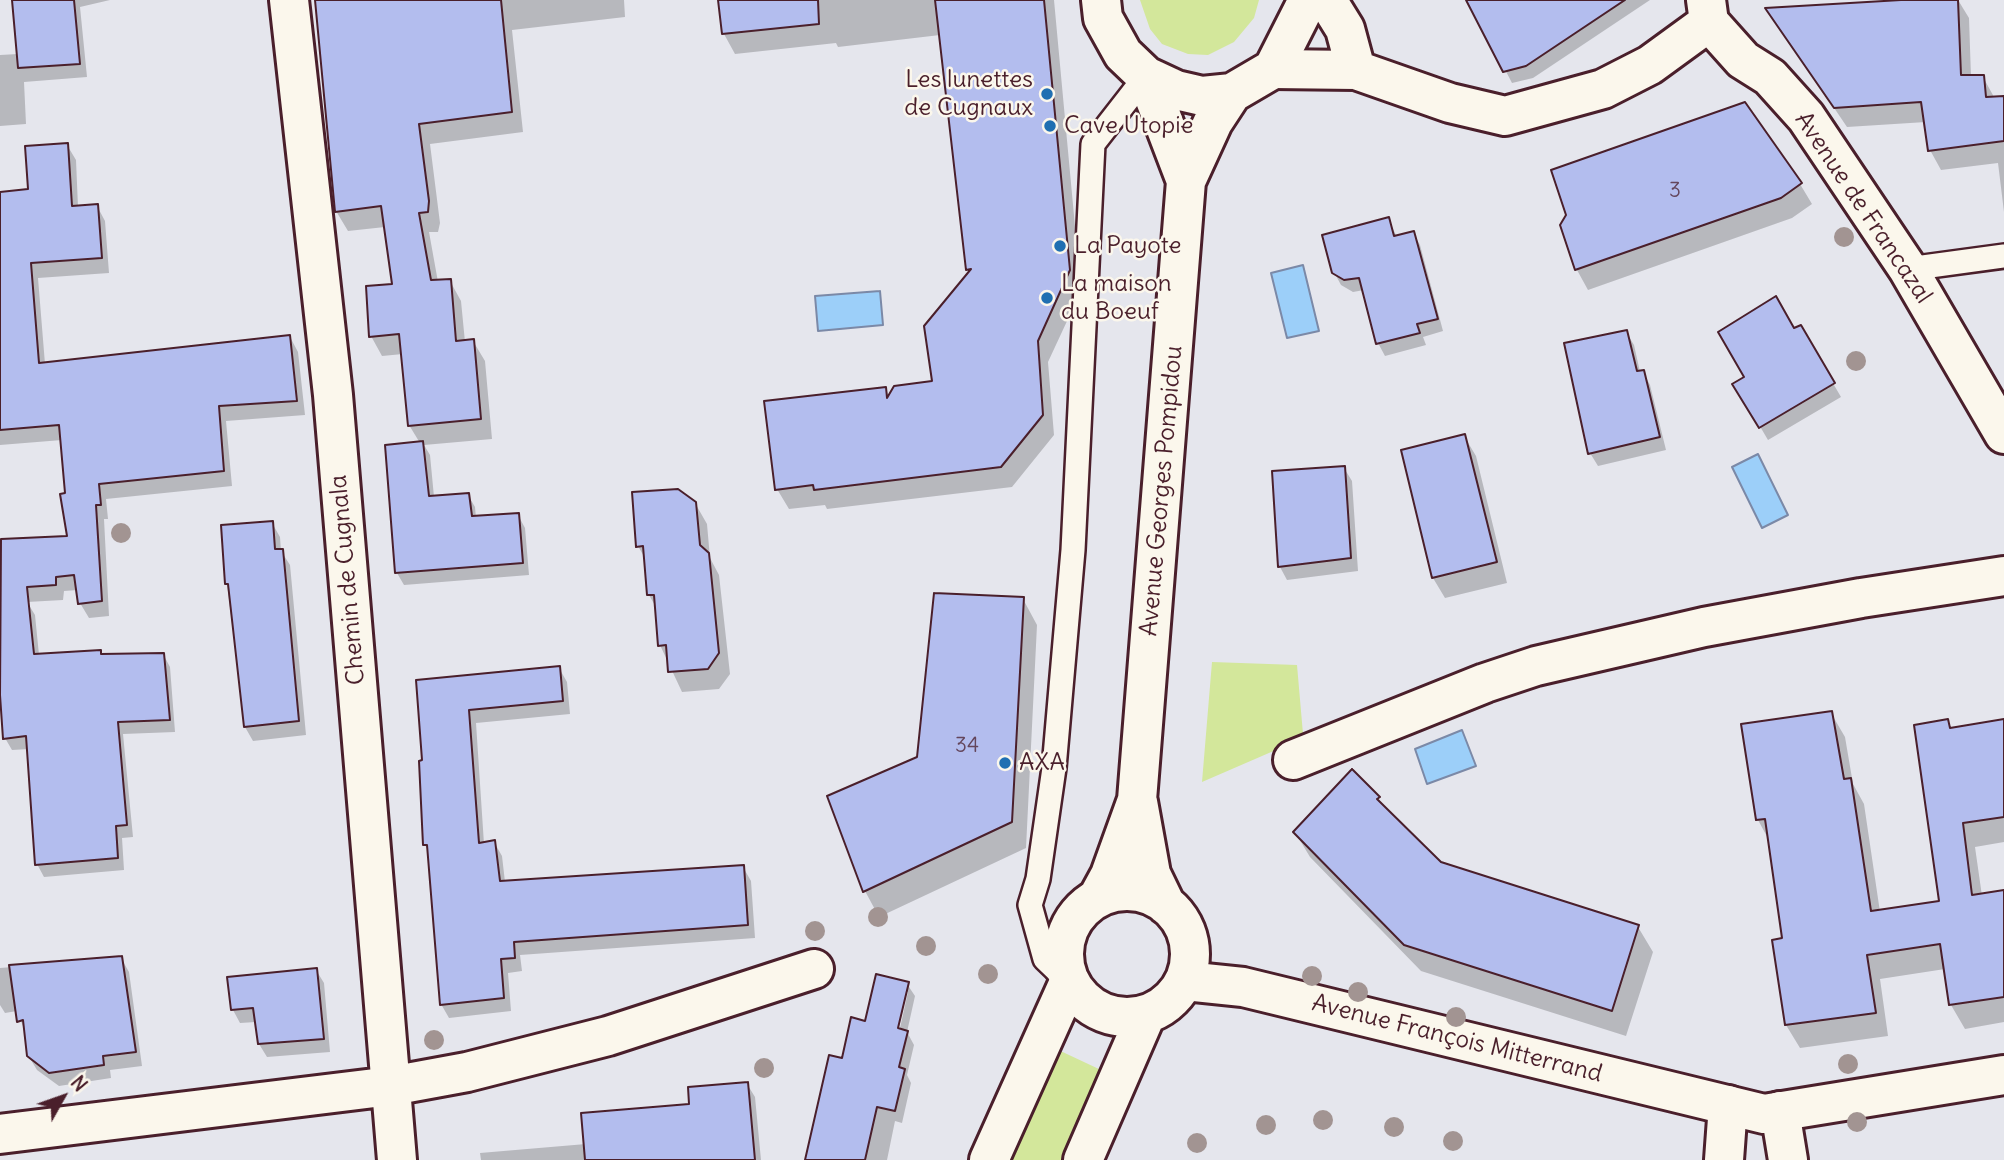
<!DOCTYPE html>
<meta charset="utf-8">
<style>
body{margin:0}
#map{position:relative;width:2004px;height:1160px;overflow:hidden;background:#e5e6ed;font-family:Delius,sans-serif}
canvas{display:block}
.north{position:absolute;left:28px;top:1062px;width:70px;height:70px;-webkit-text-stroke:5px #fbf7ec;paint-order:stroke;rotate:50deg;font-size:19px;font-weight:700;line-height:28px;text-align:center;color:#4a1f2b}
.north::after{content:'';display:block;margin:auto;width:24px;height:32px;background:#4a1f2b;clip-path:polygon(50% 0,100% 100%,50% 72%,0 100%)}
</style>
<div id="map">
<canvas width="2004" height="1160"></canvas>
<div class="north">N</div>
</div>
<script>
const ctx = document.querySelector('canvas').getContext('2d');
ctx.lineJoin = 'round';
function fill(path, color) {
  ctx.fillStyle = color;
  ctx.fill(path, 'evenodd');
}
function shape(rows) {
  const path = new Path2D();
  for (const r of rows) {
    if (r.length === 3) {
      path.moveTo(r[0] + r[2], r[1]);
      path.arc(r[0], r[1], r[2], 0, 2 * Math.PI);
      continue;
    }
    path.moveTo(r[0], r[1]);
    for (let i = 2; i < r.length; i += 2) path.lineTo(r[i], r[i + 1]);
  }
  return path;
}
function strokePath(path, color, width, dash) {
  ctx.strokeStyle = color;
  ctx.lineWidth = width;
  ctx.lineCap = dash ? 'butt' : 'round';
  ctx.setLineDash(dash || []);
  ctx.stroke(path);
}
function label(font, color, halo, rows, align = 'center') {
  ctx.font = font + ' Delius,sans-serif';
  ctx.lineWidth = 5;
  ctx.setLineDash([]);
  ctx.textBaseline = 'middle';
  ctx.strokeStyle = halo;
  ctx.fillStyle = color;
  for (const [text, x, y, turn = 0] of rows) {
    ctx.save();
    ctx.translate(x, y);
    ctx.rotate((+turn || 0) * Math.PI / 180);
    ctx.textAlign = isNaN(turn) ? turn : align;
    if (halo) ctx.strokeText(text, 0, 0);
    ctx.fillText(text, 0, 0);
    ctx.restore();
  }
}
fill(shape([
 [1140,0,1259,0,1254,18,1234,42,1208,55,1188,54,1162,44,1150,29],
 [1212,662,1297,665,1303,734,1292,743,1202,782],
 [1052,1047,1101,1070,1061,1160,1002,1160]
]), '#d3e79b');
const water = shape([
 [1303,265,1319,331,1287,338,1271,273,1303,265],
 [880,291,883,325,818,331,815,296,880,291],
 [1758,454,1788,515,1762,528,1732,467,1758,454],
 [1462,730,1476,766,1427,784,1415,749,1462,730]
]);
fill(water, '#9ccff9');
strokePath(water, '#7b89a7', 2);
fill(shape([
 [14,0,110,0,80,7,87,77,24,82,26,124,0,126,0,55,18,54],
 [317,0,624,0,625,17,512,30,523,132,430,144,440,223,438,232,429,232,438,282,450,281,461,301,465,342,473,341,485,361,492,439,424,445,430,455,434,497,468,495,475,507,476,518,518,515,525,528,529,575,404,585,397,573,387,446,420,443,409,425,403,354,382,356,371,336,394,285,385,227,348,231,336,211],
 [720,0,1054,0,1081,291,1048,362,1054,435,1012,487,827,509,825,505,789,509,777,489,885,388,890,397,933,383,970,273,940,35,838,47,836,43,735,54,724,34],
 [1469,0,1650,0,1533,78,1512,83],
 [1929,0,1958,0,1969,18,1971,77,1983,77,1994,97,2004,98,2004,212,1998,163,1941,170,1930,150,1926,122,1847,127,1768,10],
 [67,145,76,160,78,207,97,206,105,221,109,273,38,278,45,364,290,337,298,352,305,415,226,421,232,486,106,499,108,519,104,519,109,616,89,618,80,603,78,590,64,591,63,600,27,602,35,615,39,655,100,652,102,656,163,654,170,667,175,732,123,734,133,837,122,838,124,870,44,877,37,864,29,749,12,750,5,738,0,605,16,604,3,541,69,537,67,494,62,440,0,445,0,193,29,191],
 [1800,184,1812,204,1792,218,1588,290,1577,270,1562,226],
 [1388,219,1397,237,1413,233,1420,245,1443,331,1423,337,1426,345,1385,356,1378,343,1364,290,1353,292,1341,285,1334,272],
 [1800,327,1841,397,1768,440,1735,384,1747,377,1793,330],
 [1626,332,1634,345,1640,372,1643,372,1650,385,1666,450,1598,466,1590,453],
 [1464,436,1476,456,1507,583,1445,598,1433,578,1403,451],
 [1344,468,1352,481,1358,571,1287,580,1280,567,1274,472],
 [695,503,707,524,710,558,719,575,730,674,719,689,682,692,660,645,657,609,649,595,646,560,638,546],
 [272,523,280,537,281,551,290,565,306,735,253,741,245,727,227,584],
 [1023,599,1037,625,1026,848,879,917,865,891,829,797,919,758],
 [559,668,567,682,570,714,476,723,484,844,494,842,502,856,505,882,743,867,751,881,755,938,520,955,522,971,508,973,511,1011,449,1018,441,1004,429,852,425,845,424,762,417,682],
 [1831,713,1845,737,1853,784,1864,804,1880,912,1941,902,1947,721,1952,729,2004,720,2004,842,1975,847,1982,896,2004,892,2004,1022,1965,1029,1951,1005,1945,969,1880,979,1888,1036,1800,1048,1786,1025,1784,940,1770,842,1758,820,1743,725],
 [1378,798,1385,810,1440,863,1638,927,1653,952,1626,1036,1421,971,1310,857,1295,832],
 [121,958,129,972,142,1066,110,1070,111,1078,59,1086,37,1070,28,1055,26,1034,17,1011,5,1013,0,1005,0,968],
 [316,970,324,983,330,1052,267,1057,259,1044,256,1022,240,1023,233,1010],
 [907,984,915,996,907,1032,914,1045,907,1075,911,1083,902,1123,895,1121,887,1160,807,1160,844,1060,866,1023],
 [905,992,908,992,898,1037,894,1036],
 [747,1084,755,1097,761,1160,481,1160,480,1153,586,1144]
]), '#0003');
const building = shape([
 [12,0,74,0,80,64,18,68,12,0],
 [315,0,501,0,512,112,419,124,429,201,428,212,419,213,431,280,451,279,456,341,474,339,481,419,408,426,399,334,369,337,366,286,392,284,381,206,335,212,315,0],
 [718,0,818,0,819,24,722,34,718,0],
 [935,0,1044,0,1070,270,1038,341,1043,415,1001,467,814,490,813,485,775,490,764,401,886,387,887,398,894,386,932,381,924,326,971,269,966,270,935,0],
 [1466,0,1625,0,1526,66,1503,72,1466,0],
 [1901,0,1958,0,1961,75,1984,75,1986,97,2004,96,2004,141,1928,151,1921,102,1834,108,1765,8,1901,0],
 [1745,102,1802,183,1781,198,1575,270,1560,225,1566,215,1551,170,1745,102],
 [68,143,72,206,98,204,102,258,31,263,39,363,290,335,297,401,219,406,224,471,99,484,101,505,96,505,102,601,78,604,74,575,56,577,56,585,27,587,34,654,101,650,101,654,164,653,170,720,118,722,127,825,116,826,118,858,35,865,26,736,3,739,0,695,1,539,67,536,60,494,65,493,59,425,0,430,0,192,28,189,25,146,68,143],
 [1389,217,1394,236,1414,231,1438,319,1417,324,1420,333,1376,344,1359,278,1344,280,1332,273,1322,235,1389,217],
 [1776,296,1794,328,1801,325,1835,383,1759,428,1732,384,1744,377,1718,332,1776,296],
 [1627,330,1637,371,1644,370,1660,437,1588,454,1564,343,1627,330],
 [1465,434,1497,562,1432,578,1401,450,1465,434],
 [423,441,429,496,469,493,472,516,519,513,523,563,395,573,385,445,423,441],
 [1345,466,1351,558,1278,567,1272,471,1345,466],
 [678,489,696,502,700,545,709,553,719,653,708,669,668,672,666,645,658,646,654,595,647,595,643,546,636,547,632,492,678,489],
 [273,521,275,549,283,549,299,721,244,727,228,584,225,584,221,525,273,521],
 [934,593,1024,597,1012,822,863,892,827,796,917,757,934,593],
 [560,666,563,701,469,710,479,843,495,840,500,881,744,865,748,925,514,942,515,958,501,959,504,998,440,1005,427,845,423,845,419,761,422,760,416,680,560,666],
 [1832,711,1844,779,1851,778,1871,911,1939,901,1914,725,1948,719,1950,728,2004,719,2004,817,1963,823,1972,895,2004,890,2004,997,1949,1005,1940,944,1867,955,1876,1013,1785,1025,1772,940,1782,938,1765,819,1756,820,1741,724,1832,711],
 [1352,769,1380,797,1377,799,1441,862,1639,925,1612,1011,1404,945,1293,832,1352,769],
 [122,956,136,1052,103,1056,104,1065,49,1073,27,1056,23,1020,17,1022,9,965,122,956],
 [317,968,324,1039,258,1044,253,1008,231,1010,227,977,317,968],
 [876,974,909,982,898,1028,908,1031,899,1067,905,1069,895,1111,877,1107,865,1160,805,1160,829,1055,842,1058,851,1017,865,1021,876,974],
 [748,1082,755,1160,585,1160,581,1113,689,1104,688,1087,748,1082]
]);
fill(building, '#b3bdee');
strokePath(building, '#4a1f2b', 2);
const service = shape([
 [1908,269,2004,256],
 [1069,982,1045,959,1030,905,1038,879,1054,768,1073,550,1093,144,1146,76]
]);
const minor = shape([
 [289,0,333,395,397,1160],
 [1327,0,1345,29,1356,70],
 [1706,0,1709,22,1743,60,1770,77,1806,117,1908,269,2004,434],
 [1273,69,1356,70,1450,103,1505,116,1603,89,1650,65,1709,22],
 [1293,760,1485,683,1536,666,1704,627,1861,598,2004,576],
 [1780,1111,1788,1160],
 [0,1134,391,1086,467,1072,608,1036,814,969],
 [1724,1160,1728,1105]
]);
const tertiary = shape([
 [1185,981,1243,987,1764,1114,2004,1075]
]);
const secondary = shape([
 [1101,0,1103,18,1123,54,1146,76,1176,90,1202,96,1232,93,1273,69,1308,0],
 [1146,76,1186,181],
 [1138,802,1151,874,1166,905],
 [1127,954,63],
 [1098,897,1110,875,1137,800,1186,181,1213,122,1232,93],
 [989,1160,1069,982],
 [1083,1160,1146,1015]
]);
strokePath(service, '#4a1f2b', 28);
strokePath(minor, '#4a1f2b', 44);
strokePath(tertiary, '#4a1f2b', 44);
strokePath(secondary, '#4a1f2b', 44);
strokePath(service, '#fbf7ec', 23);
strokePath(minor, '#fbf7ec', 38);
strokePath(tertiary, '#fbf7ec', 38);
strokePath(secondary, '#fbf7ec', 38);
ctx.fillStyle = '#a29492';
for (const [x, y] of [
 [1844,237],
 [1856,361],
 [121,533],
 [878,917],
 [815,931],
 [926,946],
 [988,974],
 [1312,976],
 [1358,992],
 [1456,1017],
 [434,1040],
 [1848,1064],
 [764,1068],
 [1323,1120],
 [1857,1122],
 [1266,1125],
 [1394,1127],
 [1453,1141],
 [1197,1143]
]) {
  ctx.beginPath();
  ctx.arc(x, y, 10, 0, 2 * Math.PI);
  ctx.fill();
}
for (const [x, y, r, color] of [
 [1047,94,7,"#1f6fb2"],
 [1050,126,7,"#1f6fb2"],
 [1060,246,7,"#1f6fb2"],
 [1047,298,7,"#1f6fb2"],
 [1005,763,7,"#1f6fb2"]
]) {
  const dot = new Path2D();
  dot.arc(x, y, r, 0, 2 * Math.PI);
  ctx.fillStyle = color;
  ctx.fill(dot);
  strokePath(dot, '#fbf7ec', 2.5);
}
label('21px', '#64465c', null, [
 ["3",1675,191],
 ["34",967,746]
]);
label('24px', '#4a1f2b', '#fbf7ec', [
 ["Les lunettes",1033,80,"right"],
 ["de Cugnaux",1033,108,"right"],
 ["Cave Utopie",1064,126],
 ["La Payote",1074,246],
 ["La maison",1061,284],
 ["du Boeuf",1061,312],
 ["AXA",1019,763]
], 'left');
label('24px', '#4a1f2b', '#fbf7ec', [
 ["Avenue de Francazal",1863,208,56],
 ["Avenue Georges Pompidou",1162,491,-85],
 ["Chemin de Cugnala",348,580,-95],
 ["Avenue François Mitterrand",1457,1039,14]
]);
</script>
